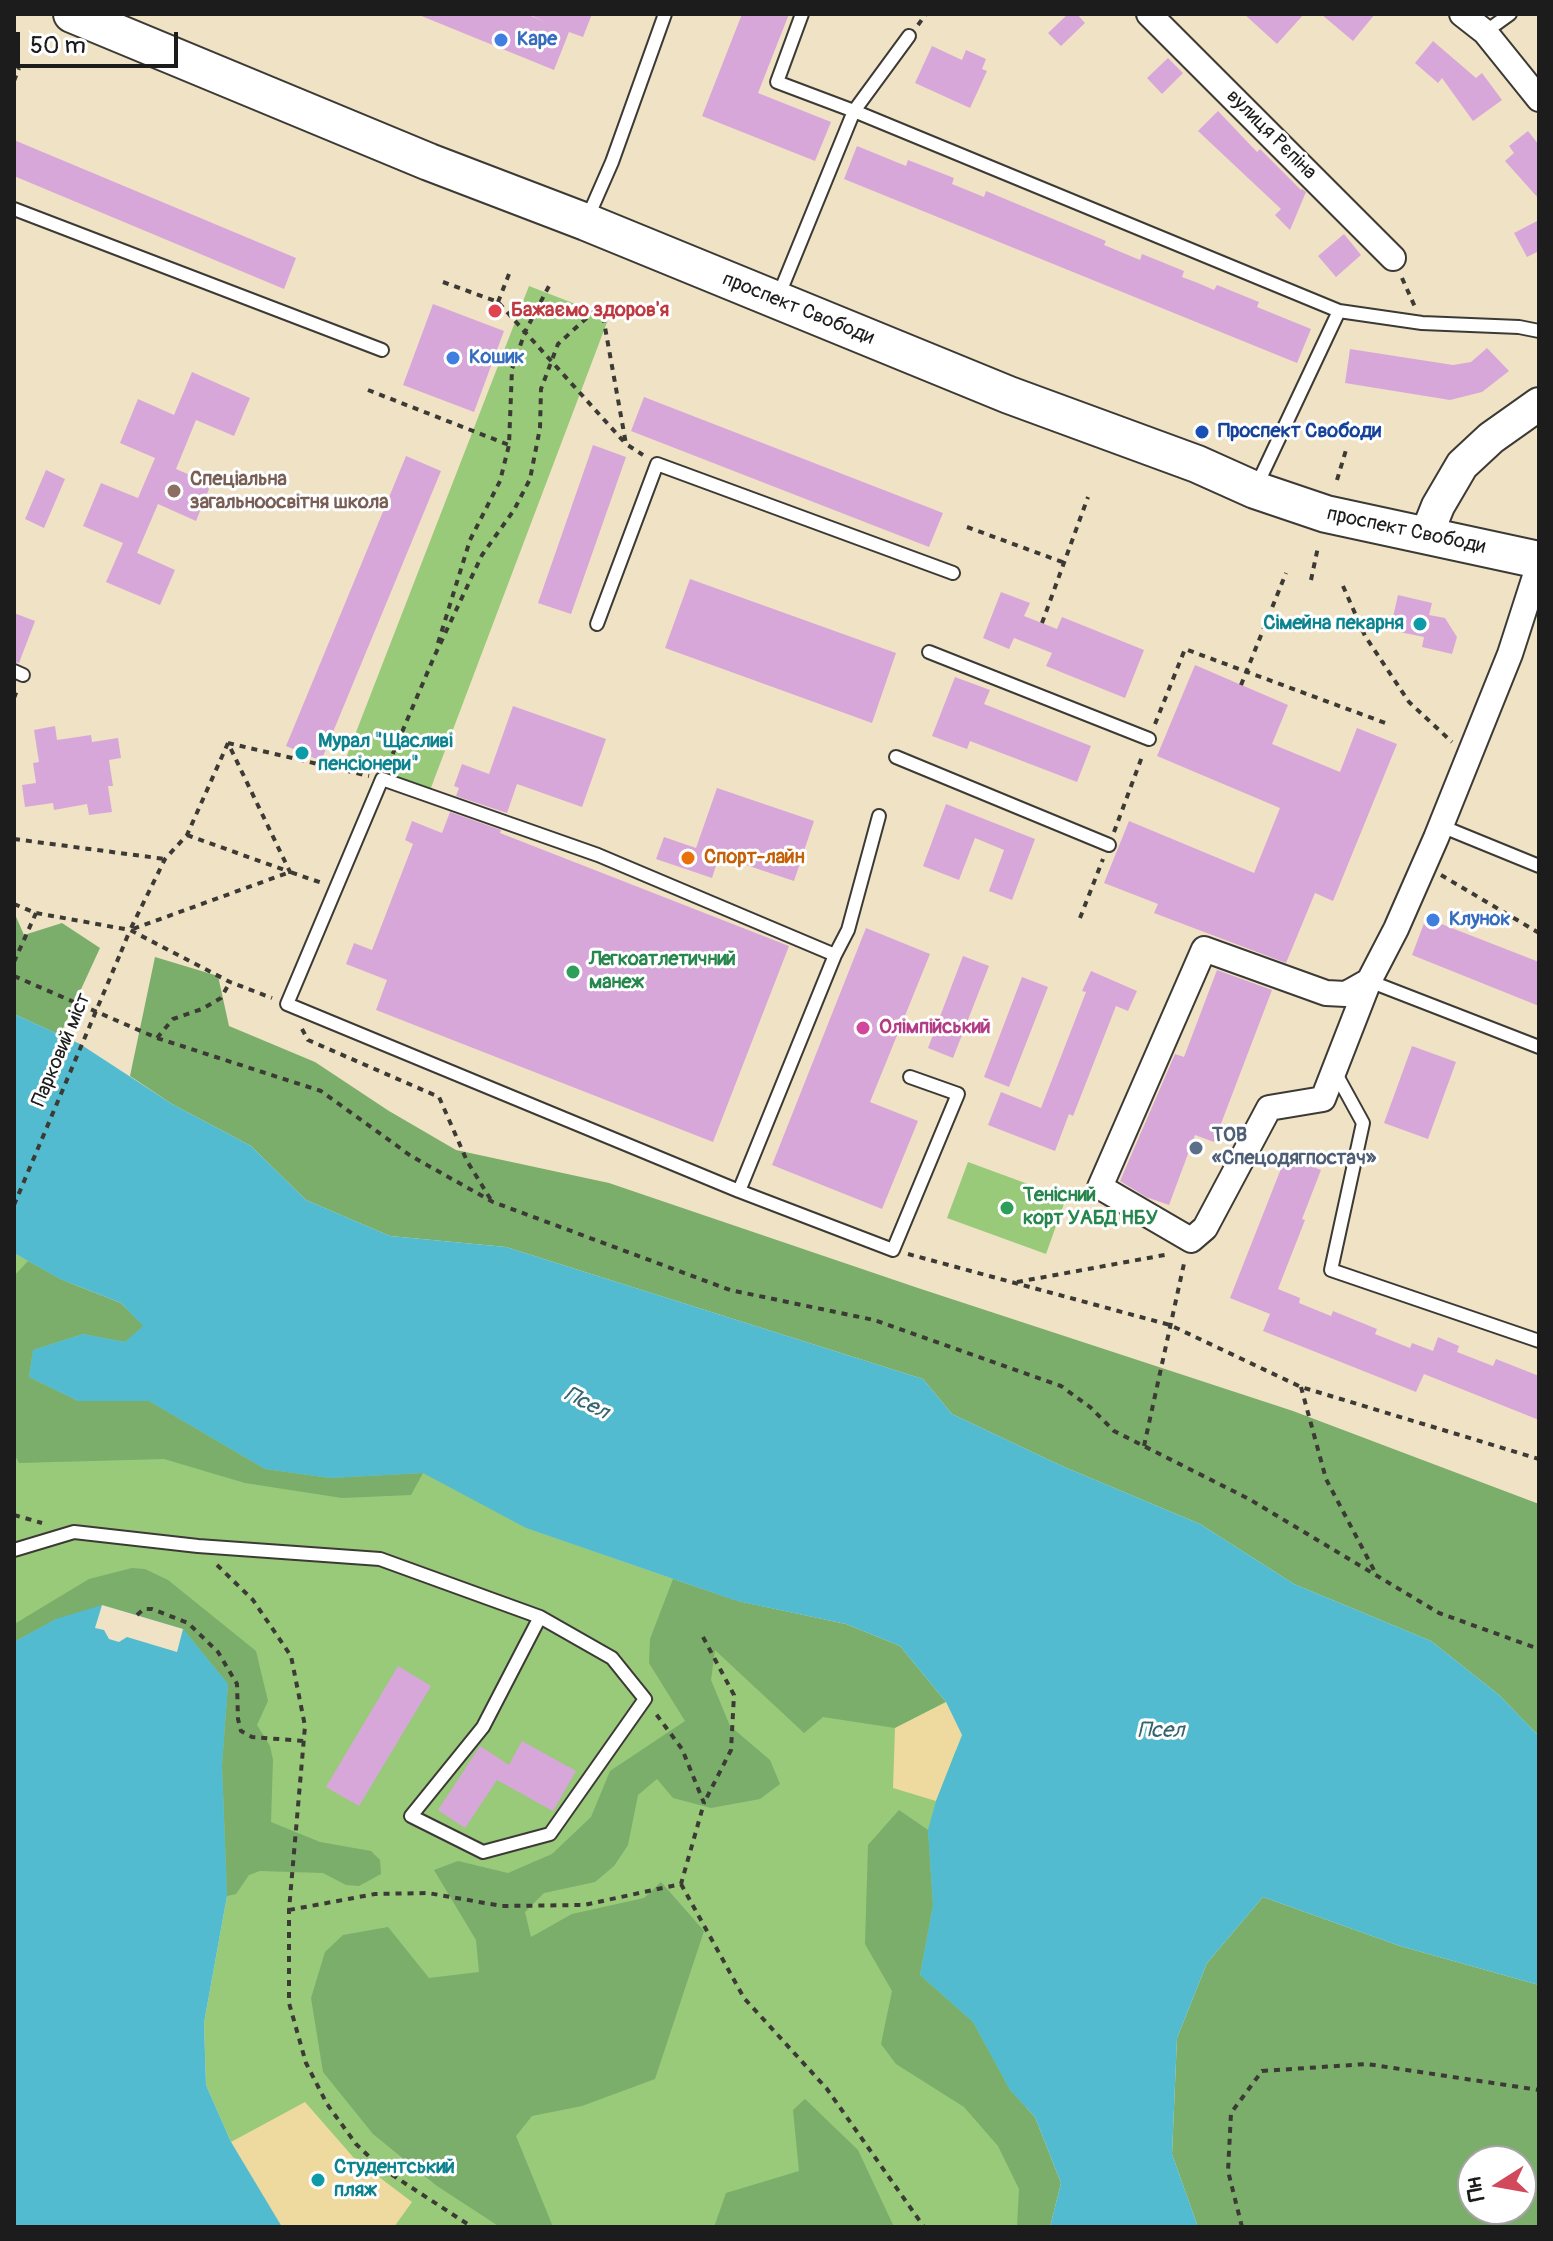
<!DOCTYPE html>
<meta charset="utf-8">
<style>
body{margin:0}
#map{position:relative;width:1553px;height:2241px;overflow:hidden;background:#f0e2c5;font-family:Pangolin,sans-serif}
canvas{display:block}
.frame{position:absolute;inset:0;border:16px solid #1c1c1c;pointer-events:none}
.north{position:absolute;left:1457px;top:2145px;width:80px;height:80px;box-sizing:border-box;background:#fff;border:2px solid #a4a4a4;border-radius:50%;rotate:259deg;font-size:22px;font-weight:700;line-height:32px;text-align:center;color:#1c1c1c}
.north::after{content:'';display:block;margin:auto;width:28px;height:36px;background:#d1495b;clip-path:polygon(50% 0,100% 100%,50% 72%,0 100%)}
.scale{position:absolute;left:16px;top:32px;width:162px;height:36px;box-sizing:border-box;border:4px solid #1c1c1c;border-top:0;padding-left:10px;font-size:24px;line-height:28px;white-space:nowrap;color:#1c1c1c;-webkit-text-stroke:6px #fff;paint-order:stroke}
</style>
<div id="map">
<canvas width="1553" height="2241"></canvas>
<div class="frame"></div>
<div class="north">Пн</div>
<div class="scale">50 m</div>
</div>
<script>
const ctx = document.querySelector('canvas').getContext('2d');
ctx.lineJoin = 'round';
function fill(path, color) {
  ctx.fillStyle = color;
  ctx.fill(path, 'evenodd');
}
function shape(rows) {
  const path = new Path2D();
  for (const r of rows) {
    path.moveTo(r[0], r[1]);
    for (let i = 2; i < r.length; i += 2) path.lineTo(r[i], r[i + 1]);
  }
  return path;
}
function strokePath(path, color, width, dash) {
  ctx.strokeStyle = color;
  ctx.lineWidth = width;
  ctx.lineCap = dash ? 'butt' : 'round';
  ctx.setLineDash(dash || []);
  ctx.stroke(path);
}
function label(font, color, halo, rows, align = 'center') {
  ctx.font = font + ' Pangolin,sans-serif';
  ctx.lineWidth = 6;
  ctx.setLineDash([]);
  ctx.textBaseline = 'middle';
  ctx.strokeStyle = halo;
  ctx.fillStyle = color;
  for (const [text, x, y, turn = 0] of rows) {
    ctx.save();
    ctx.translate(x, y);
    ctx.rotate((+turn || 0) * Math.PI / 180);
    ctx.textAlign = isNaN(turn) ? turn : align;
    if (halo) ctx.strokeText(text, 0, 0);
    ctx.fillText(text, 0, 0);
    ctx.restore();
  }
}
fill(shape([
 [529,286,609,317,429,793,346,758],
 [968,1162,1066,1198,1046,1254,947,1218],
 [14,1253,527,1528,737,1601,946,1702,1050,2227,282,2227,231,2142,206,2085,204,2023,227,1896,14,1642]
]), '#98ca7a');
fill(shape([
 [14,912,24,935,62,923,100,948,60,1035,14,1014],
 [155,957,218,976,229,1026,315,1062,389,1111,456,1150,609,1183,918,1288,1293,1411,1539,1504,1539,1736,1499,1695,1431,1641,1294,1584,1200,1524,1062,1466,952,1414,923,1379,506,1247,390,1236,306,1200,251,1146,172,1104,130,1076],
 [28,1261,60,1279,121,1303,144,1326,125,1342,83,1334,33,1350,29,1377,78,1401,149,1401,265,1469,330,1478,423,1473,411,1495,342,1498,245,1483,164,1459,19,1463,14,1454,14,1276],
 [132,1568,145,1569,168,1580,256,1651,268,1701,257,1725,270,1746,273,1760,271,1822,320,1842,371,1851,380,1860,381,1874,359,1886,346,1885,323,1873,260,1871,249,1875,236,1894,227,1896,222,1765,228,1684,183,1629,171,1626,56,1619,14,1642,16,1623,89,1579],
 [673,1579,738,1601,846,1624,900,1646,946,1702,895,1728,823,1717,804,1733,715,1650,711,1680,730,1726,770,1760,780,1784,760,1799,711,1808,673,1798,657,1779,638,1795,628,1845,614,1866,595,1882,544,1893,525,1912,531,1937,572,1914,644,1898,661,1882,704,1931,655,2079,582,2106,532,2116,516,2136,553,2227,500,2227,437,2186,373,2134,323,2072,311,1998,325,1952,343,1935,388,1927,429,1978,479,1972,476,1940,434,1870,458,1861,508,1873,552,1854,591,1817,610,1771,685,1721,649,1663,650,1639],
 [899,1810,928,1830,933,1905,920,1975,973,2022,1010,2090,1035,2117,1061,2183,1050,2227,1017,2227,1019,2189,998,2146,964,2107,896,2064,881,2044,892,1991,865,1944,868,1845],
 [1263,1897,1400,1946,1539,1985,1539,2227,1198,2227,1172,2154,1177,2038,1207,1963],
 [1473,2161,1521,2161,1521,2209,1473,2209],
 [805,2099,858,2150,894,2227,714,2227,726,2193,799,2171,793,2110]
]), '#7aae6a');
fill(shape([
 [946,1702,962,1735,936,1801,893,1788,895,1728],
 [305,2102,354,2158,412,2202,394,2227,282,2227,231,2142]
]), '#eeda9e');
fill(shape([
 [14,1014,80,1044,172,1104,251,1146,306,1200,390,1236,506,1247,923,1379,952,1414,1062,1466,1200,1524,1294,1584,1431,1641,1499,1695,1539,1736,1539,1985,1400,1946,1263,1897,1207,1963,1177,2038,1172,2154,1198,2227,1050,2227,1061,2183,1035,2117,1010,2090,973,2022,920,1975,933,1905,928,1830,936,1801,962,1735,946,1702,900,1646,846,1624,737,1601,526,1528,423,1473,330,1478,265,1469,149,1401,78,1401,29,1377,33,1350,83,1334,125,1342,143,1326,121,1303,60,1279,14,1253],
 [102,1605,183,1629,228,1684,222,1765,227,1896,204,2023,206,2085,231,2142,282,2227,14,2227,14,1642,56,1619]
]), '#52bbcf');
fill(shape([
 [102,1605,183,1629,177,1652,127,1637,119,1642,109,1639,104,1630,95,1628]
]), '#f0e2c5');
fill(shape([
 [526,14,546,22,528,14,592,14,583,37,569,32,554,70,419,15],
 [742,14,789,14,758,93,831,122,815,161,702,116],
 [1068,14,1077,14,1085,23,1061,46,1048,33],
 [1244,14,1304,14,1277,44],
 [1321,14,1375,14,1353,41],
 [1433,41,1476,78,1482,73,1502,100,1473,121,1442,78,1438,83,1415,63],
 [932,46,962,60,966,50,986,59,982,69,987,71,970,108,915,83],
 [1168,58,1183,73,1162,94,1147,78],
 [1218,111,1257,152,1260,149,1301,190,1302,189,1306,192,1290,230,1275,215,1281,209,1198,131],
 [1528,131,1539,145,1539,199,1505,161,1514,153,1509,146],
 [14,140,296,258,284,289,14,176],
 [857,146,906,166,908,160,954,178,952,184,984,197,986,191,1106,241,1104,245,1140,260,1142,254,1184,271,1182,277,1198,283,1214,290,1217,285,1259,302,1257,307,1311,329,1297,363,844,179],
 [1539,220,1539,251,1527,257,1514,233],
 [1344,234,1361,255,1336,277,1318,256],
 [433,304,504,331,474,412,403,385],
 [1487,348,1509,371,1482,392,1450,400,1345,383,1350,349,1453,365,1471,362],
 [192,372,250,398,234,436,196,420,176,469,211,484,196,521,158,504,137,553,175,570,160,605,106,582,123,543,83,526,101,483,138,498,155,458,120,443,138,399,174,415],
 [644,397,943,513,929,547,631,431],
 [593,445,626,457,571,614,538,603],
 [406,456,441,471,321,761,286,746],
 [46,470,65,479,44,528,25,519],
 [690,579,896,653,872,723,665,648],
 [1001,592,1030,603,1024,616,1057,629,1062,617,1144,650,1125,698,1046,666,1052,653,1014,638,1009,649,983,638],
 [1398,595,1432,603,1429,615,1445,618,1457,637,1452,654,1422,647,1424,637,1390,630],
 [14,613,35,621,19,663,14,662],
 [1195,665,1288,705,1272,744,1340,772,1357,728,1397,744,1333,901,1315,893,1286,963,1154,913,1158,904,1104,883,1129,821,1254,873,1280,808,1157,756],
 [955,677,990,690,984,704,1091,746,1077,782,970,741,967,749,932,736],
 [513,706,606,739,582,807,517,784,507,813,456,796,459,788,454,786,462,764,489,774],
 [55,726,57,740,91,735,92,742,118,738,121,758,109,760,113,786,108,786,112,812,89,815,87,804,54,810,53,803,25,807,22,785,36,783,33,763,39,762,34,730],
 [717,788,814,821,794,881,719,856,712,878,656,859,664,837,696,848],
 [946,804,1035,839,1012,900,989,891,1004,850,975,838,959,880,923,866],
 [450,812,501,830,500,833,789,946,713,1142,376,1010,387,980,346,964,354,943,372,950,413,844,405,840,412,821,442,833],
 [1426,918,1539,962,1539,1006,1412,955],
 [866,928,930,954,870,1102,918,1121,882,1209,772,1165],
 [963,956,989,966,953,1058,928,1048],
 [1217,970,1272,990,1214,1142,1195,1135,1169,1205,1146,1197,1120,1181,1175,1054,1184,1057],
 [1091,971,1137,991,1128,1011,1116,1006,1073,1116,1069,1114,1055,1151,988,1125,1001,1092,1041,1108,1086,992,1082,991],
 [1022,977,1048,987,1009,1087,984,1077],
 [1412,1046,1456,1062,1428,1139,1384,1123],
 [1286,1156,1321,1170,1302,1219,1305,1220,1278,1289,1300,1298,1299,1303,1331,1316,1333,1311,1377,1329,1375,1334,1410,1348,1412,1343,1433,1351,1438,1337,1459,1346,1457,1352,1493,1366,1496,1359,1539,1376,1539,1420,1424,1374,1416,1392,1263,1331,1270,1314,1230,1298],
 [398,1666,431,1686,359,1806,326,1787],
 [522,1741,576,1771,553,1811,497,1780,465,1828,438,1810,480,1746,509,1765]
]), '#d8a7d9');
const lane = shape([
 [1485,32,1510,14],
 [909,36,854,111,1339,311,1422,323,1519,327,1539,331],
 [14,209,382,350],
 [587,219,612,162,665,14],
 [778,297,854,111,777,82,802,14],
 [1256,487,1339,311],
 [597,624,657,464,953,573],
 [929,652,1149,739],
 [14,671,23,675],
 [896,757,1109,845],
 [382,779,598,855,835,955,739,1191,287,1004,382,779],
 [1441,826,1539,866],
 [835,955,848,930,879,816],
 [1369,981,1539,1047],
 [1335,1072,1363,1123,1331,1270,1539,1341],
 [739,1191,893,1250,958,1094,910,1077],
 [14,1550,74,1532,198,1546,380,1559,540,1617,612,1658,645,1699,550,1834,483,1852,411,1816,483,1727,540,1617]
]);
const street = shape([
 [1149,14,1393,258],
 [1462,14,1485,32,1539,99],
 [1369,981,1346,994,1326,993,1204,949,1100,1187,1191,1240,1205,1228,1269,1108,1323,1099,1369,981,1396,929,1436,838,1510,654,1539,564]
]);
const secondary = shape([
 [1426,536,1438,506,1462,465,1491,438,1539,404]
]);
const primary = shape([
 [72,14,429,162,586,222,1009,395,1197,464,1255,490,1326,514,1539,560]
]);
strokePath(lane, '#3c3a35', 16);
strokePath(street, '#3c3a35', 28);
strokePath(secondary, '#3c3a35', 36);
strokePath(primary, '#3c3a35', 40);
strokePath(shape([
 [918,25,926,14],
 [14,81,19,68],
 [1402,278,1415,307],
 [443,282,498,302,626,444],
 [498,302,511,269],
 [601,305,626,444,643,455],
 [368,390,509,445],
 [1337,480,1346,450],
 [967,527,1065,563],
 [1311,580,1318,547],
 [1343,586,1365,636,1409,702,1452,742],
 [1042,623,1088,497],
 [438,643,470,540,500,481,509,445,512,369,525,332,549,286],
 [1241,685,1286,573],
 [14,698,18,688],
 [1155,724,1185,649,1388,724],
 [228,743,369,776],
 [228,743,187,835,165,859,130,930,290,872,322,883],
 [388,765,434,657,482,555,514,510,530,479,540,428,541,389,558,344,601,305],
 [1114,832,1143,754],
 [187,835,290,872,228,743],
 [14,839,165,859],
 [1441,875,1539,933],
 [14,904,36,913,130,930,230,982,272,998],
 [1080,918,1103,859],
 [121,952,130,930],
 [14,962,36,913],
 [14,976,157,1038,321,1091,411,1156,493,1202,730,1290,874,1320,1061,1386,1090,1407,1114,1431,1249,1499,1439,1613,1539,1649],
 [302,1029,308,1040,439,1097,467,1161,491,1200],
 [157,1038,173,1019,202,1009,221,998,230,982],
 [908,1254,1170,1325,1301,1387,1539,1459],
 [1017,1282,1170,1254],
 [1301,1387,1326,1479,1376,1574],
 [1144,1446,1185,1259],
 [14,1515,42,1523],
 [217,1565,253,1600,291,1656,305,1726,289,1910,289,2003,306,2063,327,2104,356,2144,380,2167,472,2227],
 [137,1615,144,1609,152,1609,188,1623,218,1652,237,1684,238,1719,241,1731,252,1737,304,1741],
 [703,1637,734,1695,731,1750,704,1803],
 [681,1884,744,1998,827,2089,924,2227],
 [289,1910,375,1894,428,1893,502,1906,584,1905,681,1884,704,1803,682,1749,656,1714],
 [1242,2227,1228,2171,1231,2113,1262,2071,1367,2064,1539,2090]
]), '#3c3a35', 4, [6, 6]);
strokePath(lane, '#fff', 12);
strokePath(street, '#fff', 24);
strokePath(secondary, '#fff', 32);
strokePath(primary, '#fff', 36);
strokePath(shape([
 [14,1205,121,952]
]), '#3c3a35', 4, [6, 6]);
for (const [x, y, r, color] of [
 [501,40,8,"#3f7fe0"],
 [495,311,8,"#e0444e"],
 [453,358,8,"#3f7fe0"],
 [1202,432,8,"#1a4fb4"],
 [174,491,8,"#8d6e63"],
 [1420,624,8,"#0f9aa8"],
 [302,753,8,"#0f9aa8"],
 [688,858,8,"#e8710a"],
 [1433,920,8,"#3f7fe0"],
 [573,972,8,"#2e9e5b"],
 [863,1028,8,"#d1479c"],
 [1196,1148,8,"#5c6f8a"],
 [1007,1208,8,"#2e9e5b"],
 [318,2180,8,"#0f9aa8"]
]) {
  const dot = new Path2D();
  dot.arc(x, y, r, 0, 2 * Math.PI);
  ctx.fillStyle = color;
  ctx.fill(dot);
  strokePath(dot, '#fff', 3);
}
label('bold 20px', '#366cbe', '#fff', [
 ["Каре",517,40],
 ["Кошик",469,358],
 ["Клунок",1449,920]
], 'left');
label('20px', '#1c1c1c', '#fff', [
 ["вулиця Рєпіна",1271,135,45],
 ["проспект Свободи",798,309,22],
 ["проспект Свободи",1406,531,12],
 ["Парковий міст",62,1050,-67]
]);
label('bold 20px', '#be3a42', '#fff', [
 ["Бажаємо здоров'я",511,311]
], 'left');
label('bold 20px', '#164399', '#fff', [
 ["Проспект Свободи",1218,432]
], 'left');
label('bold 20px', '#785e54', '#fff', [
 ["Спеціальна",190,480],
 ["загальноосвітня школа",190,503]
], 'left');
label('bold 20px', '#0d838f', '#fff', [
 ["Сімейна пекарня",1404,624,"right"],
 ["Мурал \"Щасливі",318,742],
 ["пенсіонери\"",318,765],
 ["Студентський",334,2168],
 ["пляж",334,2191]
], 'left');
label('bold 20px', '#c56008', '#fff', [
 ["Спорт-лайн",704,858]
], 'left');
label('bold 20px', '#27864d', '#fff', [
 ["Легкоатлетичний",589,960],
 ["манеж",589,983],
 ["Тенісний",1023,1196],
 ["корт УАБД НБУ",1023,1219]
], 'left');
label('bold 20px', '#b23c85', '#fff', [
 ["Олімпійський",879,1028]
], 'left');
label('bold 20px', '#4e5e75', '#fff', [
 ["ТОВ",1212,1136],
 ["«Спецодягпостач»",1212,1159]
], 'left');
label('italic 22px', '#34646d', '#fff', [
 ["Псел",586,1404,27],
 ["Псел",1161,1731]
]);
</script>
